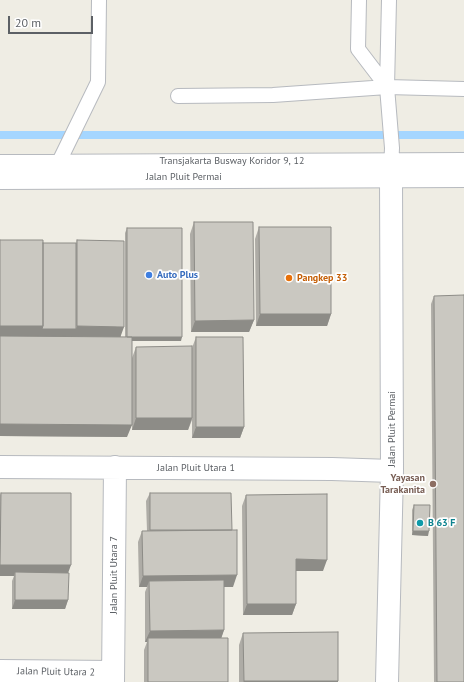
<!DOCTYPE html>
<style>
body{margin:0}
#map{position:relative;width:464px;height:682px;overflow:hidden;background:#efede4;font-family:"PT Sans",sans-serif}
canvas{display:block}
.scale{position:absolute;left:8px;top:16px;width:85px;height:18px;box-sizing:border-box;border:2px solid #5c6065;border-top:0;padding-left:5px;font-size:12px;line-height:14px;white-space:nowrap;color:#5c6065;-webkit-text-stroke:3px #fff;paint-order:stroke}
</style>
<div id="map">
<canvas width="464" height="682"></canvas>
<div class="scale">20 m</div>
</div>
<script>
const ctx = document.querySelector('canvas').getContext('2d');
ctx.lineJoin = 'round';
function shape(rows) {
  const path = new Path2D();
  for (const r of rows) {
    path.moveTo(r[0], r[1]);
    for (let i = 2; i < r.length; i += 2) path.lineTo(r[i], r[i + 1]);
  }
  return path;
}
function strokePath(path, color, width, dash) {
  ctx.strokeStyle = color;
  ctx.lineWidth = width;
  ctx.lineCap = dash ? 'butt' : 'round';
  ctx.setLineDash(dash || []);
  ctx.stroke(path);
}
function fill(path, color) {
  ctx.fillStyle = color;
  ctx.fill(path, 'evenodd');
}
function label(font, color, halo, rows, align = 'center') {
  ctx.font = font + ' "PT Sans",sans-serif';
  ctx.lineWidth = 3.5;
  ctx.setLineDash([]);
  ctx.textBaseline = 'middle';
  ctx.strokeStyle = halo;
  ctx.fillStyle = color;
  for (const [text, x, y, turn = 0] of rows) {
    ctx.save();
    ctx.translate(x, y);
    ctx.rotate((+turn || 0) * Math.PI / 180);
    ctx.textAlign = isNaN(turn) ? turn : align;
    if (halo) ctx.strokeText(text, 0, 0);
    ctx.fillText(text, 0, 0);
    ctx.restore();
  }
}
strokePath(shape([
 [0,135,464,135]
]), '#a5d6ff', 8);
const service = shape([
 [359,0,358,49,387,87],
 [389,0,387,87,392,148,391,169],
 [178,96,273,95,387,87,464,89],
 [0,162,464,160],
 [56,168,98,82,99,0]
]);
const minor = shape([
 [0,467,332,469,392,471],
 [0,671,113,672],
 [113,682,115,467],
 [387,682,392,471,391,176]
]);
const tertiary = shape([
 [0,178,464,176]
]);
strokePath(service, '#b7babf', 16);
strokePath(minor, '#b7babf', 24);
strokePath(tertiary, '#b7babf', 24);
strokePath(service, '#fff', 14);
strokePath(minor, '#fff', 22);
strokePath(tertiary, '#fff', 22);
fill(shape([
 [194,222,254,320,249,332,191,332,190,234],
 [259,227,331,314,327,326,256,326,255,239],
 [127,228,181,341,132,341,127,437,0,436,0,240,43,243,76,243,77,240,121,337,125,337,125,233],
 [434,296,464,682,434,682,431,304],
 [196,337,244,427,240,438,192,438,192,420,188,430,132,430,132,358,136,347,192,348],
 [1,493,68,573,68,600,65,609,12,609,12,581,14,576,0,576,0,495],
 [150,493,231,530,233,587,224,587,224,630,221,638,228,682,144,682,144,650,147,642,145,642,145,592,147,587,139,587,138,542,142,531,147,531,146,501],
 [246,495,323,571,296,571,296,604,292,615,243,615,242,506],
 [414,505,428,536,412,535,412,510],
 [243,633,338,681,338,682,239,682,239,645]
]), '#aeaca6');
fill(shape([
 [260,314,331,314,327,326,256,326],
 [254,320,249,332,191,332,195,321],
 [0,326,43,326,76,329,77,326,124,327,120,338,0,337],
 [127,337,182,337,181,341,125,341],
 [136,418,192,418,188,430,132,430],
 [0,424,132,425,127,437,0,436],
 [196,427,244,427,240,438,192,438],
 [413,531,429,531,428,536,412,535],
 [296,559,327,560,323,571,292,571],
 [0,565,71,565,67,576,15,572,14,576,0,576],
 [237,575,233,587,149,587,149,581,147,587,139,587,143,576],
 [15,600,68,600,65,609,12,609],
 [247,604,296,604,292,615,243,615],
 [224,630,220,642,148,638,147,642,145,642,150,631],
 [244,681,338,681,338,682,243,682]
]), '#8d8c87');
const building = shape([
 [194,222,253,222,254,320,195,321,194,222],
 [259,227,331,227,331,314,260,314,259,227],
 [127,228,182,228,182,337,127,337,127,228],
 [0,240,43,240,43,326,0,326,0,240],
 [77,240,124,241,124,327,77,326,77,240],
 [43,243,76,243,76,329,42,329,43,326,43,243],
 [464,295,464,682,437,682,434,296,464,295],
 [0,336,132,337,132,425,0,424,0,336],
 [196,337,243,337,244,427,196,427,196,337],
 [192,346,192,418,136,418,136,347,192,346],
 [1,493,71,493,71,565,0,565,1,493],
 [150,493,231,493,232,530,150,530,150,493],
 [327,494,327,560,296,559,296,604,247,604,246,495,327,494],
 [414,505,430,505,429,531,413,531,414,505],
 [237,530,237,575,143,576,142,531,237,530],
 [15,572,69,573,68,600,15,600,15,572],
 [224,580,224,630,150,631,149,581,224,580],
 [338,632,338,681,244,681,243,633,338,632],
 [148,638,228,638,228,682,148,682,148,638]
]);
fill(building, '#cac8c1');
strokePath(building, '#8d8c87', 1);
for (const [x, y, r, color] of [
 [149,275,4,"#3f7fe0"],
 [289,278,4,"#e8710a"],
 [433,484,4,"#8d6e63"],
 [420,523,4,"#0f9aa8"]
]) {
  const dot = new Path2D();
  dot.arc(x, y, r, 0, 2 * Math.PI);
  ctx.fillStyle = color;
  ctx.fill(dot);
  strokePath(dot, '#fff', 1.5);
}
label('10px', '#5c6065', '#fff', [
 ["Transjakarta Busway Koridor 9, 12",232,161],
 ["Jalan Pluit Permai",184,177],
 ["Jalan Pluit Permai",392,429,-90],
 ["Jalan Pluit Utara 1",196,468],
 ["Jalan Pluit Utara 7",114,575,-90],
 ["Jalan Pluit Utara 2",56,672,1]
]);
label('bold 10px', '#366cbe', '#fff', [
 ["Auto Plus",157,275]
], 'left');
label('bold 10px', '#c56008', '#fff', [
 ["Pangkep 33",297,278]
], 'left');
label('bold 10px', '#785e54', '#fff', [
 ["Yayasan",425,478],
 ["Tarakanita",425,490]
], 'right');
label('bold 10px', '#0d838f', '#fff', [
 ["B 63 F",428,523]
], 'left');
</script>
